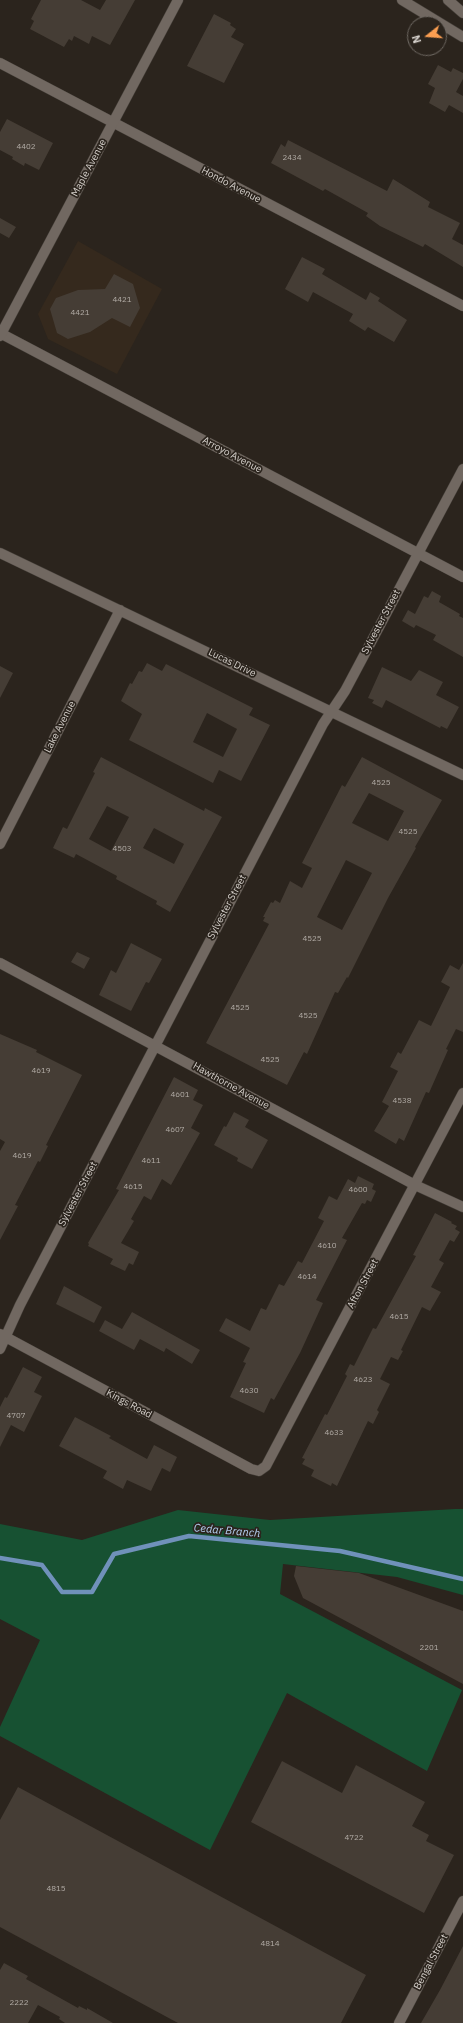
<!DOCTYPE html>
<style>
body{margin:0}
#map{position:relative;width:463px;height:2023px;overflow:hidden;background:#2b241d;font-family:"IBM Plex Sans",sans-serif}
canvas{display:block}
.north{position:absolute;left:407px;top:16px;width:40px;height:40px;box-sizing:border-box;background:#2b241d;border:1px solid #6f6963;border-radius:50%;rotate:253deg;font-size:11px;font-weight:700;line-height:16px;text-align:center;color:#d6d1cc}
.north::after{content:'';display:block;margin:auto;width:14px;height:18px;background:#fb9e51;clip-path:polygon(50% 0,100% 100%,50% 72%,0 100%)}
</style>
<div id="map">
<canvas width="463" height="2023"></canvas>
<div class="north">N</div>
</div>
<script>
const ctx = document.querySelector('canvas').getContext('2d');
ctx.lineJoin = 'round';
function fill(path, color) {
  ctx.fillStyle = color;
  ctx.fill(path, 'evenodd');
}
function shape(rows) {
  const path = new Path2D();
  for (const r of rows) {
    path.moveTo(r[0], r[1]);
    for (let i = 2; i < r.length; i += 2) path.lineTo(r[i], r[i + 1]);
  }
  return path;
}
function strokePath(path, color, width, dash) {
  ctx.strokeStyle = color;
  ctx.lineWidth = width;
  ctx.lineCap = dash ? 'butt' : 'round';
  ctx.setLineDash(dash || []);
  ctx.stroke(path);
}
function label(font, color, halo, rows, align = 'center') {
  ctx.font = font + ' "IBM Plex Sans",sans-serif';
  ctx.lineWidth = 3.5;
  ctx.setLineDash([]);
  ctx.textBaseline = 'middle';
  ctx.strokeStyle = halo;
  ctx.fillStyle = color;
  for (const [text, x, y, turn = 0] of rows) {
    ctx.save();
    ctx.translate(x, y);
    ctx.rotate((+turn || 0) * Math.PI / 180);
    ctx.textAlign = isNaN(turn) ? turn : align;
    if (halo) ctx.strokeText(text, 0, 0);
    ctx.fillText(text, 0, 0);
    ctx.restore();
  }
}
fill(shape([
 [78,241,162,289,117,374,48,339,38,314]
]), '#35291d');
fill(shape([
 [455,1509,463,1509,463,1595,397,1577,283,1564,280,1594,462,1690,427,1771,287,1693,210,1850,0,1736,0,1727,40,1640,0,1619,0,1524,82,1540,178,1510,270,1520]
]), '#175132');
strokePath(shape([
 [0,1558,42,1565,62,1592,92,1592,114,1554,189,1536,340,1551,463,1579]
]), '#7091ba', 4.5);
fill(shape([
 [41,0,81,0,100,10,106,0,135,0,110,45,92,36,89,44,74,36,72,41,69,39,64,47,30,29,34,21,31,19],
 [214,14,231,23,230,25,236,29,231,37,244,44,224,83,187,66],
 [438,65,451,72,453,68,463,73,463,79,456,92,463,96,463,113,449,105,445,112,429,103,435,88,428,84],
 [7,119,53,143,39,170,25,163,24,166,12,159,13,157,0,150,0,132],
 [288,140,387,191,393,179,430,202,428,207,460,223,452,239,463,245,463,267,425,244,423,247,380,226,366,216,368,213,325,189,323,191,271,163,281,144,285,147],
 [0,218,16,227,9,238,0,233],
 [302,257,325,269,322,274,366,300,370,292,380,298,378,301,407,320,394,342,368,327,365,331,349,321,353,314,313,292,308,302,285,289],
 [114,274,133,284,140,308,130,327,112,318,90,332,68,339,57,333,50,309,56,298,78,290,105,289],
 [432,591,441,596,439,602,460,614,459,616,463,618,463,657,433,640,436,635,416,625,414,628,402,621,408,610,415,614,424,596,428,598],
 [147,663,162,671,166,664,253,708,249,715,270,725,241,781,219,770,213,783,129,740,142,714,121,701,130,683,132,684,139,671,142,672],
 [207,713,237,729,223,757,193,742],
 [0,666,13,673,0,698],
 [382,667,411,681,419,670,443,682,436,695,459,707,447,729,441,726,440,728,386,700,382,708,372,703,374,700,368,698],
 [101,757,204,811,205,808,222,817,170,912,156,904,157,901,116,879,117,876,76,854,74,858,53,848,63,827,67,829,95,773,93,772],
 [107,806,129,817,111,851,89,839],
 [154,828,184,844,174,864,143,848],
 [362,757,442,800,415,847,416,848,388,898,348,978,347,977,338,993,335,992,307,1054,304,1052,287,1085,206,1043,269,924,263,921,265,917,263,917,271,902,273,903,275,900,280,903,290,881,302,888,312,868,302,863,342,785,345,787],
 [369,793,404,811,388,841,352,823],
 [346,860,372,873,342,930,317,917],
 [131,943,162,959,149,983,146,982,131,1011,99,995,111,970,116,973],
 [77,952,90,958,84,969,71,962],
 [463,963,463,1032,456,1029,446,1049,448,1050,429,1093,426,1092,404,1141,399,1138,396,1144,374,1131,389,1106,382,1102,398,1071,390,1067,398,1052,401,1054,419,1020,431,1026,450,987,441,982,450,965,459,970],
 [0,1034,37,1050,36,1052,82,1075,46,1145,48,1146,40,1162,38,1161,15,1205,18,1206,0,1240,0,1151,5,1142,0,1139],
 [174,1077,198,1090,193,1100,203,1105,191,1128,200,1133,171,1185,162,1179,151,1200,144,1196,131,1219,134,1221,121,1243,139,1252,133,1265,129,1263,125,1271,110,1264,113,1259,88,1246,89,1244,88,1243,119,1190,116,1189],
 [234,1112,249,1120,245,1127,268,1140,252,1169,237,1161,238,1158,214,1145,224,1126,226,1127],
 [358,1176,374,1184,372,1189,376,1191,371,1202,367,1200,365,1204,362,1203,342,1238,347,1240,316,1300,323,1303,300,1353,274,1400,271,1398,264,1413,230,1397,246,1363,243,1362,250,1348,219,1331,226,1318,250,1331,261,1308,266,1310,279,1284,284,1286,298,1261,302,1263,324,1221,318,1218,329,1196,337,1200,348,1179,355,1183],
 [435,1213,452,1222,451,1223,457,1226,455,1229,460,1232,454,1242,450,1240,439,1260,444,1263,431,1287,441,1292,430,1311,422,1307,401,1350,403,1351,398,1360,391,1357,380,1379,390,1384,377,1410,379,1412,373,1424,368,1421,337,1486,332,1483,331,1486,311,1476,314,1470,302,1464,305,1459,302,1458,325,1414,327,1415,347,1376,345,1374,350,1364,354,1366,373,1328,376,1329,416,1256,413,1255],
 [64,1286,102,1307,94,1323,56,1304],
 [132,1312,200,1350,192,1364,166,1348,164,1352,140,1339,134,1350,99,1331,105,1320,122,1329],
 [23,1367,42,1377,34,1392,42,1396,24,1432,11,1425,0,1447,0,1407,5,1397,7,1398],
 [75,1417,111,1436,109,1438,147,1459,154,1445,177,1457,170,1472,162,1468,151,1491,127,1480,123,1489,103,1478,107,1471,59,1446],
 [296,1566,359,1573,463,1611,463,1684,303,1598,294,1576],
 [282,1761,342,1793,356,1765,425,1802,412,1826,429,1835,426,1841,454,1855,424,1913,251,1822],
 [18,1787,366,1975,341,2023,178,2023,0,1927,0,1820],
 [463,1946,463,2023,421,2023,440,1990],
 [4,1963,28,1976,26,1979,78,2008,79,2006,87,2010,87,2008,113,2023,65,2023,59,2019,60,2017,38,2005,28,2023,0,2023,0,1970]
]), '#453d35');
const street = shape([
 [0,63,463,306],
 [0,333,463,577],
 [0,553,463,775],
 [0,844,120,610],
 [0,963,415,1185,463,1207],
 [0,1334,251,1469,259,1471,266,1466,463,1093],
 [0,1349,20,1305,323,724,345,691,463,469],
 [399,2023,463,1901]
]);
const secondary = shape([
 [402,0,463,37],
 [448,0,463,13],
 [0,336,178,0]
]);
strokePath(street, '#46403a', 11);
strokePath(secondary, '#46403a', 11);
strokePath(street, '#716861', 10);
strokePath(secondary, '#716861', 10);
label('8px', '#b2aca6', null, [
 ["4402",26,147],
 ["2434",292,158],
 ["4421",122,300],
 ["4421",80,313],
 ["4525",381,783],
 ["4525",408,832],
 ["4503",122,849],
 ["4525",312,939],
 ["4525",240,1008],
 ["4525",308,1016],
 ["4525",270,1060],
 ["4619",41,1071],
 ["4601",180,1095],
 ["4538",402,1101],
 ["4607",175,1130],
 ["4619",22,1156],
 ["4611",151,1161],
 ["4615",133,1187],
 ["4600",358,1190],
 ["4610",327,1246],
 ["4614",307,1277],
 ["4615",399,1317],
 ["4623",363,1380],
 ["4630",249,1391],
 ["4707",16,1416],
 ["4633",334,1433],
 ["2201",429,1648],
 ["4722",354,1838],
 ["4815",56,1889],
 ["4814",270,1944],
 ["2222",19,2003]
]);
label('10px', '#d6d1cc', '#2b241d', [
 ["Maple Avenue",89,168,-62],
 ["Hondo Avenue",231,185,28],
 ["Arroyo Avenue",232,455,28],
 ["Sylvester Street",381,622,-62],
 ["Lucas Drive",232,663,26],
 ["Lake Avenue",60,727,-63],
 ["Sylvester Street",227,907,-62],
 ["Hawthorne Avenue",231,1086,29],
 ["Sylvester Street",78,1194,-62],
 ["Afton Street",363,1284,-62],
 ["Kings Road",129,1404,28],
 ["Bengal Street",431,1962,-62]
]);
label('italic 11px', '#b4cff1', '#2b241d', [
 ["Cedar Branch",227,1531,5]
]);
</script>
